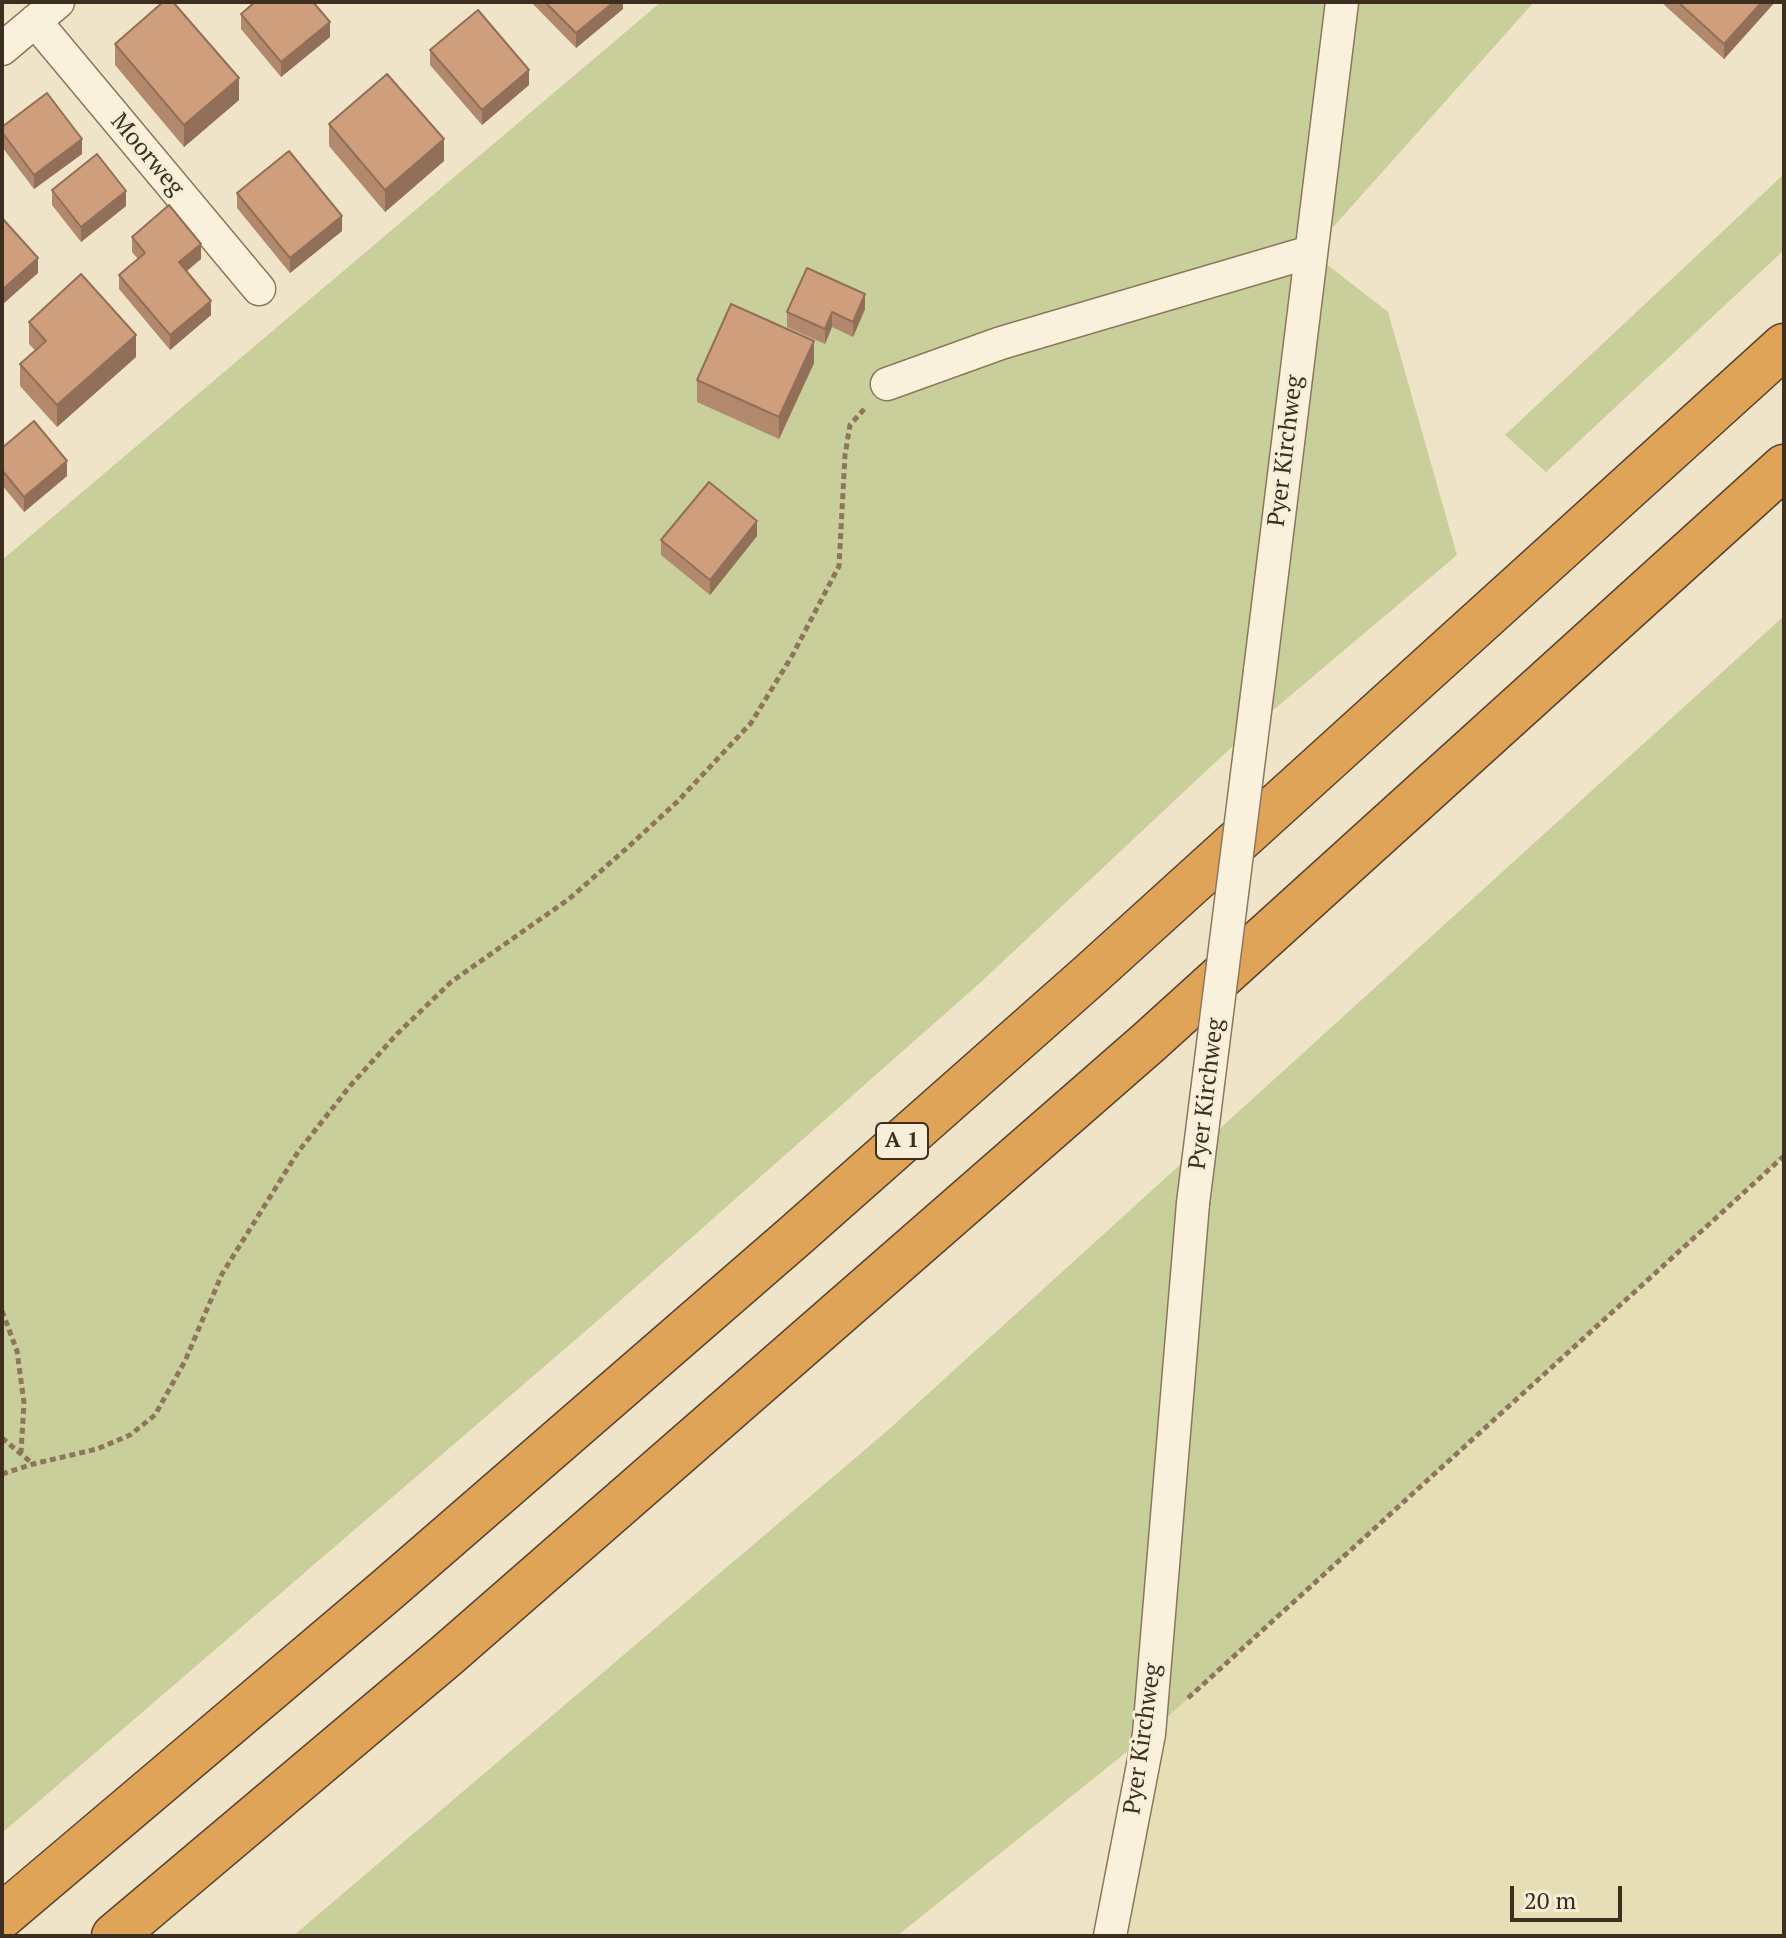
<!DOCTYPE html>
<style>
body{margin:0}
#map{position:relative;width:1786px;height:1938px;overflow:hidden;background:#f0e4c8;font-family:"PT Serif",serif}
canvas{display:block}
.frame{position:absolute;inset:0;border:4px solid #3d2e20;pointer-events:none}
.scale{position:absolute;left:1510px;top:1886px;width:112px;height:36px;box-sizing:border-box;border:4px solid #3d2e20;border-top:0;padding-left:10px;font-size:24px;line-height:28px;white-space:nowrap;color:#3d2e20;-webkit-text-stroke:6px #f7eed8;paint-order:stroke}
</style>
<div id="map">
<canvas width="1786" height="1938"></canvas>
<div class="frame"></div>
<div class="scale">20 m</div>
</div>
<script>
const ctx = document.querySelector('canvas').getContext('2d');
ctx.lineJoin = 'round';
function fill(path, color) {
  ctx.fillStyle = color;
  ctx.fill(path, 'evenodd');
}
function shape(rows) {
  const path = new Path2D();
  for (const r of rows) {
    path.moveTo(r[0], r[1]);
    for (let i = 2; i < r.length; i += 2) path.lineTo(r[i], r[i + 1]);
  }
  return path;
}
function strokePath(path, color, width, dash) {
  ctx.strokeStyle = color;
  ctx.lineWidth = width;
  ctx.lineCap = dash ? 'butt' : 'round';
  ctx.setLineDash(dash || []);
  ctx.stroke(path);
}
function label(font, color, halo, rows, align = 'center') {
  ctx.font = font + ' "PT Serif",serif';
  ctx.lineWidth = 6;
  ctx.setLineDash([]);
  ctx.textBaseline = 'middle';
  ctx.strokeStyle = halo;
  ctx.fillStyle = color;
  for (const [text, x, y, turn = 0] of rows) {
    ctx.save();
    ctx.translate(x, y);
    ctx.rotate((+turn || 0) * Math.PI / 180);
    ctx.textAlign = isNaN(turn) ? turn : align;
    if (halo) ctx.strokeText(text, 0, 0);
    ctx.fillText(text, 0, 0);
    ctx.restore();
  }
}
fill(shape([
 [1784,1156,1784,1936,1110,1936,1149,1734]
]), '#e6deb5');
fill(shape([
 [661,2,1534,2,1311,252,1388,312,1457,555,1252,728,981,982,596,1322,2,1833,2,560],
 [1784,174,1784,250,1546,472,1505,435],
 [1784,616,1784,1156,1149,1734,897,1936,293,1936,887,1431]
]), '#c9cf9b');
const street = shape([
 [35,21,259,289],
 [2,49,58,2],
 [887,384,1001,343,1310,252],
 [1260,671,1342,2],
 [1110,1936,1149,1734,1193,1203]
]);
const highway = shape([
 [2,1916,387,1590,796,1235,1090,975,1784,346],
 [114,1936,446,1656,1149,1042,1784,467]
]);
strokePath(street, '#8d765c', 35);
strokePath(highway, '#5b4430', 47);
strokePath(shape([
 [2,1311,17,1351,24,1403,21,1452],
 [2,1438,33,1464],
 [2,1474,33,1464,97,1449,130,1435,155,1415,185,1361,222,1274,298,1152,350,1086,397,1034,451,982,569,899,627,848,678,801,751,723,792,656,839,566,845,455,850,425,866,407],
 [1188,1698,1784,1156]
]), '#8d765c', 5, [6, 4]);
strokePath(street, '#faf1dc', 32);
strokePath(highway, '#e0a458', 44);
const streetBridge = shape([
 [1193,1203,1260,671]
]);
strokePath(streetBridge, '#8d765c', 35, []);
strokePath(streetBridge, '#faf1dc', 32);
fill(shape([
 [531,2,623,2,623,9,576,48],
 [1661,2,1775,2,1724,59],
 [241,14,330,37,281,77,241,29],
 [115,44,239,100,184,147,115,65],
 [430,50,529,85,482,125,430,65],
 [329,124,444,161,385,212,329,146],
 [2,127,82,154,34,189,2,147],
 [52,190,126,206,81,242,52,205],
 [237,193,342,231,290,273,237,208],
 [132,237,201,259,187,271,211,315,170,350,119,289,119,275,138,259,132,252],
 [865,309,853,337,832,327,825,344,787,327,787,312],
 [29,322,136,357,57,427,20,386,20,364,35,350,29,344],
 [814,363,779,439,697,402,697,380],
 [2,448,67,476,24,512,2,485],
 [757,536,710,595,661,555,661,540]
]), '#b2896c');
fill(shape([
 [614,2,623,2,623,9,576,48,576,33],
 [1762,2,1775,2,1724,59,1724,44],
 [330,22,330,37,281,77,281,62],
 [529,70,529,85,482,125,482,110],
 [239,78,239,100,184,147,184,125],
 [82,139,82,154,34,189,34,175],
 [444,139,444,161,385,212,385,190],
 [126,191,126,206,81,242,81,227],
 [342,216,342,231,290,273,290,258],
 [201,244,201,259,179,277,179,262],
 [38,258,38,273,2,305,2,290],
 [865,294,865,309,853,337,853,322],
 [211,301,211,315,170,350,170,335],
 [832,312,832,327,825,344,825,329],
 [136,335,136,357,57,427,57,405],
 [814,341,814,363,779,439,779,417],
 [67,461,67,476,24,512,24,497],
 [757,521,757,536,710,595,710,580]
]), '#916f58');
const building = shape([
 [163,2,173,2,239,78,184,125,115,44,163,2],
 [255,2,313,2,330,22,281,62,241,14,255,2],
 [545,2,614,2,576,33,545,2],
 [1678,2,1762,2,1724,44,1678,2],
 [478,10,529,70,482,110,430,50,478,10],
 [387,74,444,139,385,190,329,124,387,74],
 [47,93,82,139,34,175,2,132,2,127,47,93],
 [289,151,342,216,290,258,237,193,289,151],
 [97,154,126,191,81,227,52,190,97,154],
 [169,205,201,244,179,262,211,301,170,335,119,275,145,253,132,237,169,205],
 [2,218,38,258,2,290,2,218],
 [807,268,865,294,853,322,832,312,825,329,787,312,807,268],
 [81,274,136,335,57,405,20,364,46,341,29,322,81,274],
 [731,304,814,341,779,417,697,380,731,304],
 [34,421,67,461,24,497,2,470,2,448,34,421],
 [709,482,757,521,710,580,661,540,709,482]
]);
fill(building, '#cf9f7d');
strokePath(building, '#916f58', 2);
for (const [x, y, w] of [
 [902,1141,52]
]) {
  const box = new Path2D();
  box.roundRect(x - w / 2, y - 18, w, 36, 6);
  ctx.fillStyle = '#f7eed8';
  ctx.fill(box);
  strokePath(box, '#3d2e20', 2);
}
label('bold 22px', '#3d2e20', null, [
 ["A 1",902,1141]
]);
label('24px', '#3d2e20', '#f7eed8', [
 ["Moorweg",147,155,50],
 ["Pyer Kirchweg",1286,451,-83],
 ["Pyer Kirchweg",1207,1094,-83],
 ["Pyer Kirchweg",1143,1739,-82]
]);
</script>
